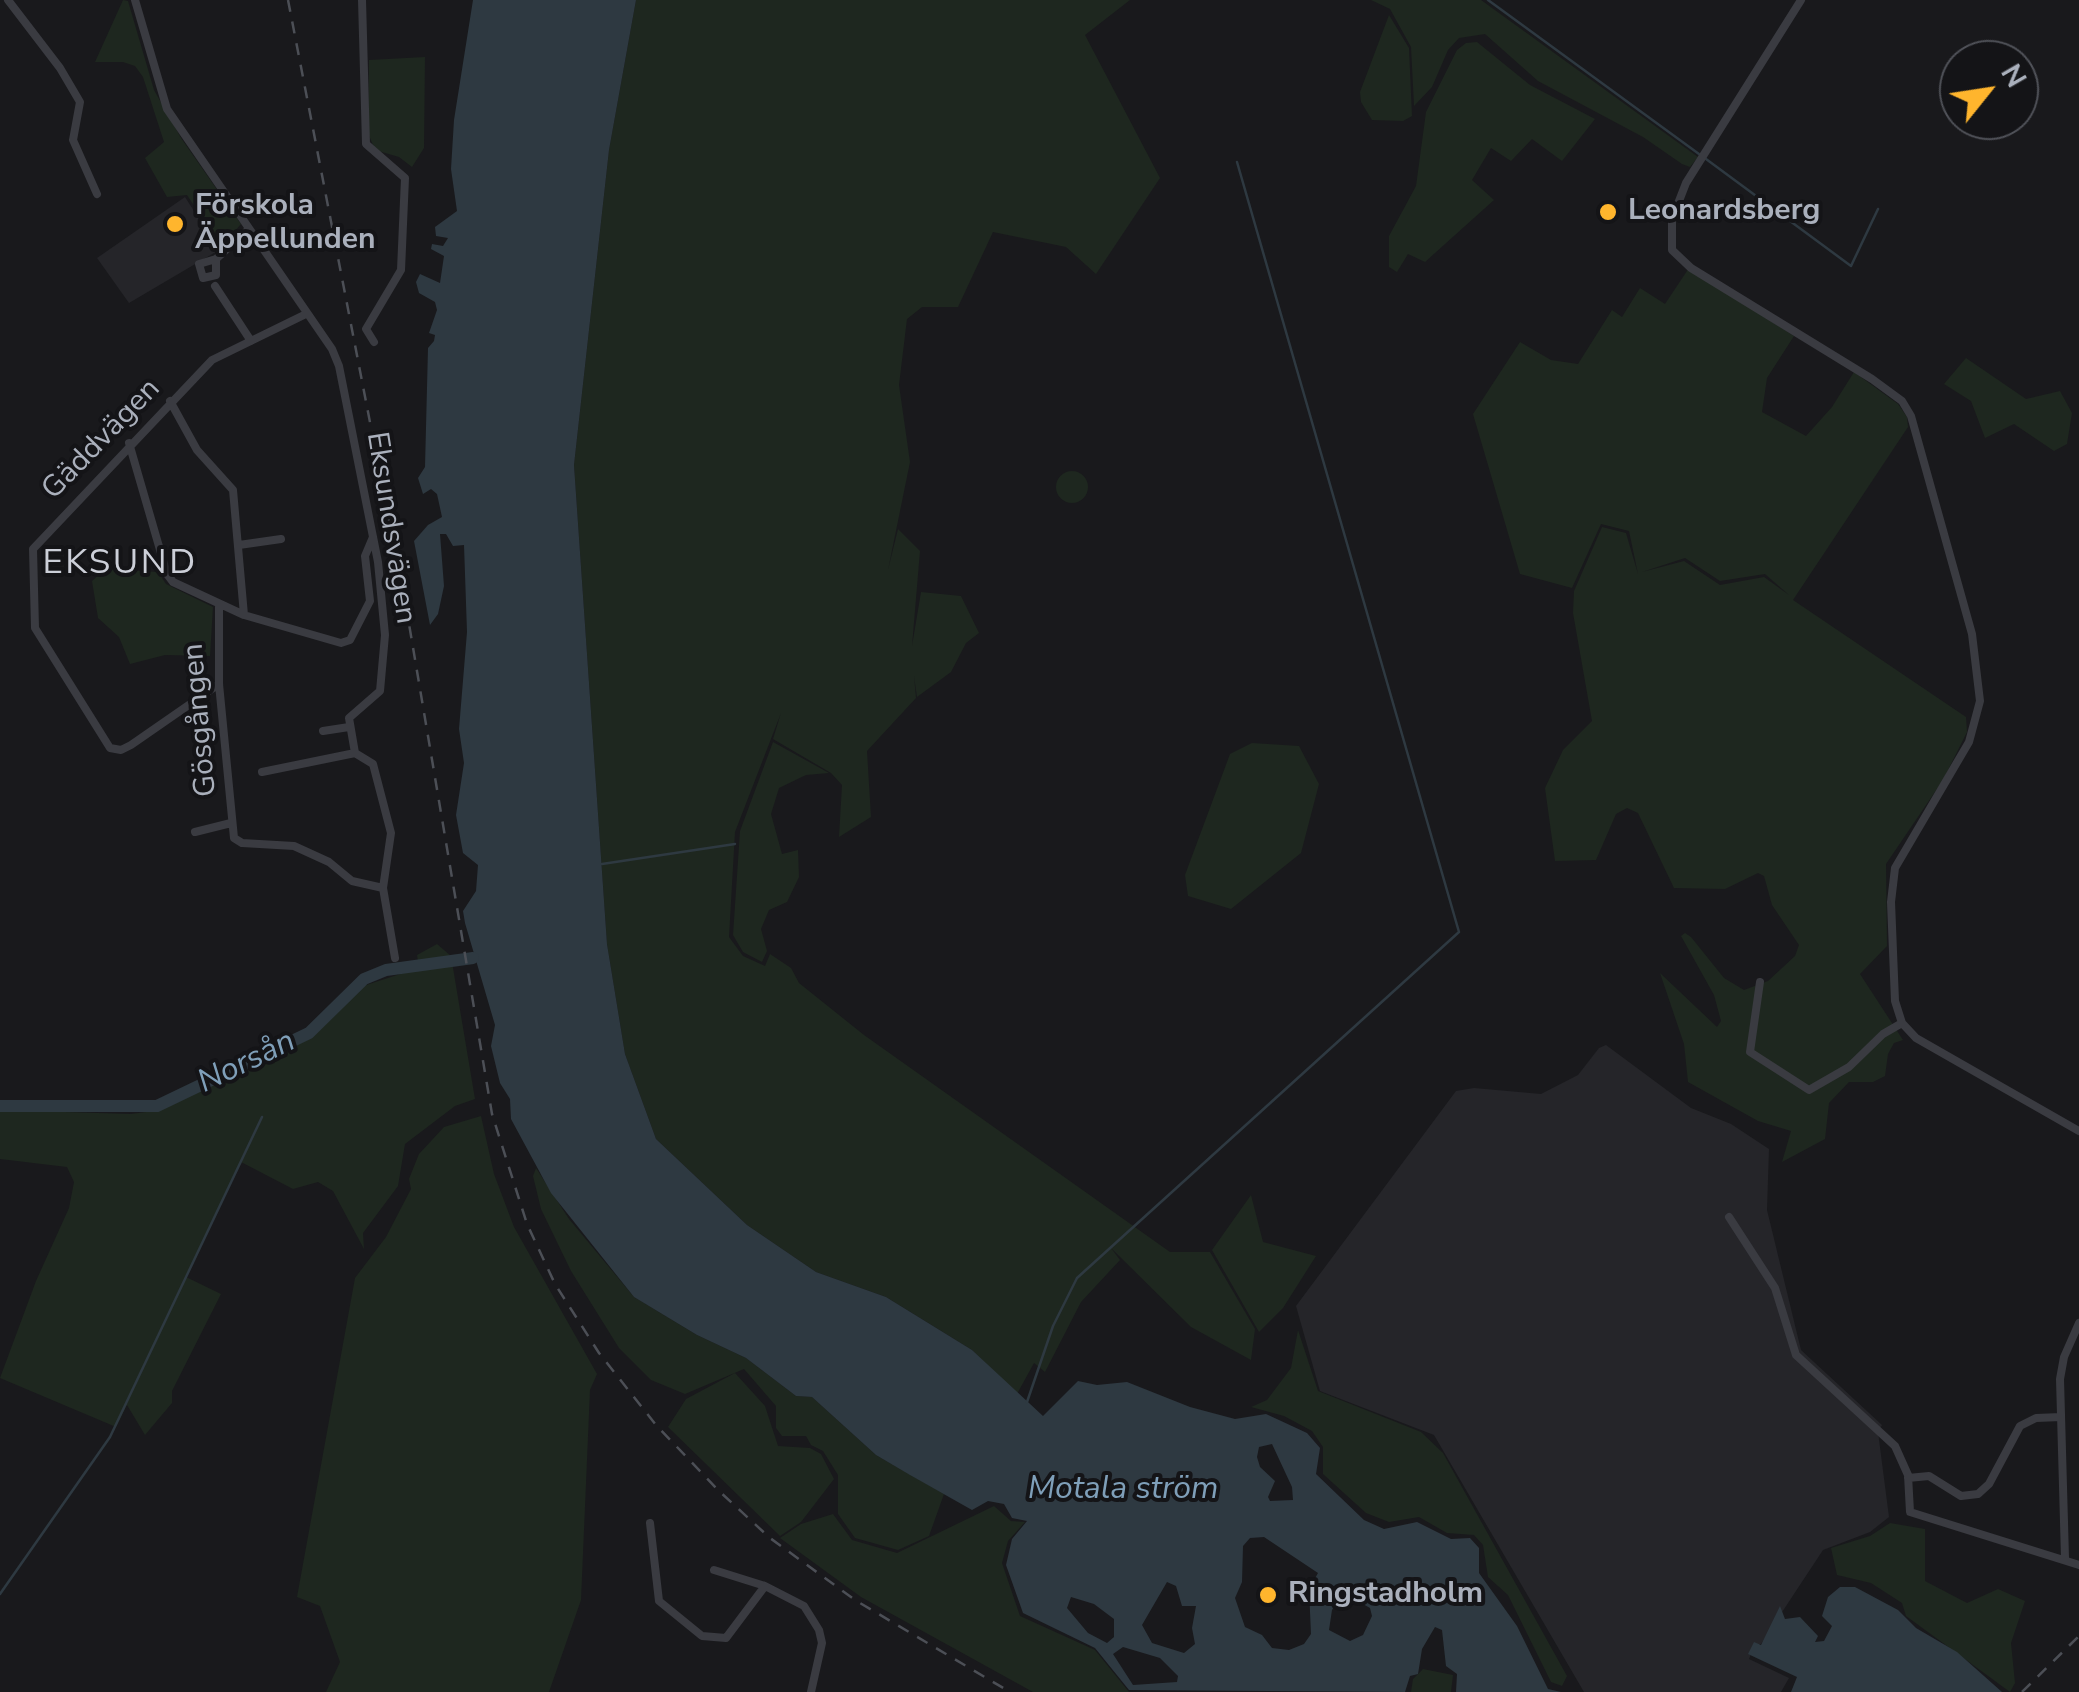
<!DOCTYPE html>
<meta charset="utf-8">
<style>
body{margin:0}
#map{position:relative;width:2079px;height:1692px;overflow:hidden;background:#19191c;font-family:"Nunito Sans",sans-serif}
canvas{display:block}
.north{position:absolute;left:1939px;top:40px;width:100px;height:100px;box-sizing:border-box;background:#141417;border:2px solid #505259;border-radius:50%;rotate:60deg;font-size:28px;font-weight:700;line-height:40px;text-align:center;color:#aab0bc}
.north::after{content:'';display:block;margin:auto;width:35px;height:45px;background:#ffb52d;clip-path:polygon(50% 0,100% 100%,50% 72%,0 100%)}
</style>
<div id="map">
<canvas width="2079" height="1692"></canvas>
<div class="north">N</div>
</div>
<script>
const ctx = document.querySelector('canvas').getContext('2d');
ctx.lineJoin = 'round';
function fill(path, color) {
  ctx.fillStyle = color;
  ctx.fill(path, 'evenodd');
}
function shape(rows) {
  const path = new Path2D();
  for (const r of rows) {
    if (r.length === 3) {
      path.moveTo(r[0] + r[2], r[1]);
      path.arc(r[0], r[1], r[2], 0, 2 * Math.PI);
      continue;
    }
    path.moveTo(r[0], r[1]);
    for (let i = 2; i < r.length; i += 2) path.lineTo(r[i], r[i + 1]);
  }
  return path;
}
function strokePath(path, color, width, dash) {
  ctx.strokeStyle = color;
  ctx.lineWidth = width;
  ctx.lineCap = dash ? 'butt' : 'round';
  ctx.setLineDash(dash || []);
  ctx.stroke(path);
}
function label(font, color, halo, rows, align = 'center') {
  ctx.font = font + ' "Nunito Sans",sans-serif';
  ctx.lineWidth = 8;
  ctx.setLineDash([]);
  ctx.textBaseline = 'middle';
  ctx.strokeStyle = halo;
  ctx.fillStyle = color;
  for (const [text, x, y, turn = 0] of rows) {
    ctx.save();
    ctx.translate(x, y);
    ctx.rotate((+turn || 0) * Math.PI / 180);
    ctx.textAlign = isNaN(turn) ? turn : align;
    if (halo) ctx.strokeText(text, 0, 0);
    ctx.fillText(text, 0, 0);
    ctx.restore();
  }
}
fill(shape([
 [185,197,219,250,129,303,97,258],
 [1606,1045,1691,1108,1731,1124,1769,1149,1767,1210,1801,1350,1882,1425,1878,1432,1889,1517,1870,1532,1823,1550,1761,1644,1755,1644,1749,1659,1789,1678,1781,1692,1584,1692,1434,1435,1320,1391,1296,1306,1456,1091,1474,1088,1541,1094,1578,1075,1599,1048]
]), '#252529');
fill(shape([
 [123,0,128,1,154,90,181,138,241,224,229,238,214,236,187,195,167,197,145,158,164,142,143,77,135,66,123,62,95,62],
 [636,0,1130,0,1085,35,1160,178,1096,274,1066,247,993,232,958,307,922,307,907,319,899,385,910,462,888,570,898,529,920,551,912,646,921,592,961,596,979,633,966,643,951,672,917,697,914,676,916,698,867,751,871,817,839,837,842,785,831,773,773,739,781,713,735,832,729,937,743,956,765,966,770,954,791,968,799,983,864,1035,1170,1252,1210,1252,1255,1329,1251,1360,1191,1327,1111,1248,1120,1260,1081,1302,1045,1372,1034,1363,1017,1394,972,1350,886,1297,816,1272,747,1225,656,1139,625,1054,607,944,574,465,609,150],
 [1371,0,1481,0,1698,157,1690,167,1682,164,1643,137,1538,81,1485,34,1459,38,1448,50,1432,87,1414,106,1411,47,1390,9],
 [1389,15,1409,48,1412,116,1403,121,1372,120,1361,102,1360,92],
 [1477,42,1530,85,1595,119,1562,161,1532,139,1511,161,1491,148,1472,180,1494,200,1425,262,1408,254,1397,272,1389,267,1389,236,1416,186,1426,112,1457,50,1466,43],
 [425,57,424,148,412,167,399,157,375,150,368,133,369,60],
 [1689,268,1794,336,1767,378,1762,412,1806,436,1832,407,1854,372,1898,404,1907,417,1908,427,1793,600,1966,717,1967,732,1943,780,1886,864,1887,946,1860,974,1903,1040,1894,1043,1888,1054,1885,1076,1873,1082,1849,1082,1829,1103,1825,1139,1782,1162,1791,1131,1758,1121,1688,1082,1684,1044,1660,973,1717,1027,1721,1021,1714,995,1681,936,1685,933,1691,937,1724,978,1744,990,1768,981,1795,956,1799,945,1772,905,1764,876,1758,873,1725,889,1674,888,1638,813,1627,808,1616,814,1596,860,1555,861,1545,788,1563,750,1592,721,1573,613,1574,591,1602,527,1626,533,1638,574,1629,531,1601,524,1572,588,1520,574,1473,414,1520,342,1551,360,1578,364,1612,310,1622,317,1640,288,1665,304],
 [1685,558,1720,581,1765,574,1789,595,1764,577,1720,585,1684,561,1642,572],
 [1966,358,2026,399,2060,391,2072,413,2067,444,2054,451,2014,424,1985,438,1971,401,1944,384],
 [1072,487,16],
 [105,569,158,572,166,584,213,607,210,656,165,655,130,664,119,637,98,618,92,581],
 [773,742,829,773,806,775,779,788,771,814,782,854,798,850,799,877,787,902,769,910,761,929,767,951,762,962,743,952,733,935,740,831],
 [1252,743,1299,746,1319,784,1301,853,1231,909,1188,896,1185,875,1230,754],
 [437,944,451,956,475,1099,455,1106,405,1144,398,1186,363,1233,364,1249,333,1191,318,1182,293,1189,241,1162,186,1277,221,1294,172,1391,172,1403,145,1435,127,1405,116,1427,0,1378,36,1281,69,1208,74,1182,67,1167,0,1159,0,1110,131,1114,161,1110,309,1038,360,987,419,968,417,955],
 [481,1116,494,1174,514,1227,597,1374,590,1390,581,1600,549,1692,326,1692,340,1662,320,1606,297,1597,355,1278,386,1237,411,1189,409,1179,419,1154,444,1127],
 [536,1168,569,1219,634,1297,697,1335,746,1358,796,1396,812,1397,876,1455,944,1494,929,1536,898,1550,855,1538,838,1514,838,1475,823,1451,811,1445,806,1436,782,1436,776,1428,776,1406,744,1369,685,1394,651,1380,619,1348,571,1271,541,1209,533,1176],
 [1251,1195,1263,1242,1316,1256,1283,1308,1259,1332,1212,1250],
 [1298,1330,1318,1391,1421,1432,1443,1453,1567,1676,1562,1686,1551,1682,1508,1595,1488,1577,1483,1545,1474,1535,1447,1533,1419,1517,1389,1522,1366,1513,1323,1474,1323,1447,1312,1431,1284,1416,1251,1407,1267,1400,1291,1368],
 [735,1373,765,1406,778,1446,810,1448,821,1454,834,1479,801,1522,780,1536,668,1427,686,1399],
 [994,1506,1011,1521,1025,1522,1008,1541,1002,1563,1020,1616,1095,1650,1129,1692,1033,1692,861,1597,780,1538,801,1524,833,1514,852,1540,897,1553],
 [1890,1523,1925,1529,1925,1581,1967,1603,1998,1589,2025,1601,2011,1643,2015,1683,2010,1692,1906,1616,1902,1603,1871,1583,1837,1575,1831,1548,1870,1536],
 [1423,1669,1453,1675,1451,1692,1411,1692,1413,1679]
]), '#1e271f');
fill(shape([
 [473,0,636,0,609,150,574,465,607,944,625,1054,656,1139,747,1225,816,1272,886,1297,972,1350,1043,1416,1078,1381,1097,1385,1127,1382,1190,1407,1235,1419,1266,1414,1307,1433,1320,1448,1316,1474,1364,1520,1384,1529,1417,1522,1451,1539,1470,1538,1479,1548,1479,1573,1517,1626,1548,1689,1561,1692,1456,1692,1457,1674,1446,1666,1442,1630,1435,1627,1422,1649,1418,1674,1410,1676,1405,1692,1129,1690,1095,1648,1023,1613,1006,1565,1012,1539,1027,1521,1012,1518,1004,1504,988,1501,972,1510,910,1475,876,1455,812,1397,796,1396,746,1358,697,1335,634,1297,551,1193,511,1119,510,1099,500,1083,491,1046,495,1025,465,923,463,911,476,891,478,865,463,853,456,815,464,763,459,729,467,632,464,545,453,546,446,534,440,534,444,586,438,614,430,625,414,541,428,525,442,517,437,494,431,489,423,494,418,478,425,467,428,348,434,341,435,335,429,333,437,310,435,302,419,293,416,282,420,274,440,283,444,256,431,249,432,244,443,246,448,238,436,236,435,227,457,211,451,169,454,120],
 [1272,1444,1292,1487,1293,1500,1270,1501,1268,1497,1275,1481,1260,1467,1257,1457,1259,1447],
 [1264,1537,1318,1573,1309,1589,1311,1634,1304,1644,1289,1650,1272,1648,1262,1635,1245,1627,1235,1598,1242,1582,1243,1546,1250,1538],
 [1167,1582,1176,1586,1182,1606,1196,1606,1192,1628,1195,1644,1184,1653,1152,1643,1142,1625],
 [1342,1592,1370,1608,1372,1616,1363,1635,1350,1641,1329,1630,1332,1610],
 [1071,1597,1094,1604,1114,1619,1114,1637,1107,1643,1088,1633,1067,1608],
 [1123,1647,1160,1658,1178,1676,1177,1682,1133,1685,1113,1654],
 [1840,1587,1855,1587,1898,1610,1916,1628,1957,1652,2002,1692,1791,1692,1797,1677,1748,1654,1754,1642,1761,1645,1780,1606,1785,1619,1800,1617,1818,1636,1815,1642,1824,1641,1832,1626,1822,1616,1828,1597]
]), '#2e3941');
strokePath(shape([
 [1488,0,1699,154],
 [1706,159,1851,266,1878,209],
 [602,864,735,844],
 [1027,1402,1053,1326,1077,1278,1459,932,1237,162],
 [0,1594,110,1437,262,1117]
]), '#2e3941', 2.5);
strokePath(shape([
 [0,1106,157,1106,309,1033,364,979,386,970,473,958]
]), '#2e3941', 12);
strokePath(shape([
 [8,0,60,68,80,102,73,140,97,194],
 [135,0,167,109,332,349,339,366,378,562,385,635,380,691,349,718,355,753],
 [362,0,366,144,405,178,401,270,366,329,374,342],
 [1801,0,1686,183,1672,219,1672,250,1691,268,1872,379,1902,401,1911,416,1972,634,1980,701,1969,742,1895,868,1891,902,1895,1001,1902,1023,1916,1038,2079,1131],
 [216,259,216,275,203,278,199,264,216,259,249,229],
 [215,286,251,341],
 [170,401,197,450,233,490,244,615],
 [129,443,167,574,173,582,244,615,341,643,350,640,370,601,365,556,373,537],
 [239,545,281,539],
 [219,606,219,684,234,838,242,843,294,846,329,862,352,881,383,888],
 [219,684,131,745,121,750,110,748,35,628,33,549,212,360,306,314],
 [323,731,349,727],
 [355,753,373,764,391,833,383,888,395,958],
 [262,772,355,753],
 [195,832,231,823],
 [1760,982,1750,1052,1809,1090,1849,1067,1883,1034,1902,1023],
 [1729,1217,1775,1288,1796,1355,1895,1446,1908,1475,1910,1512,2079,1565],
 [1908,1478,1929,1476,1961,1496,1978,1494,1989,1484,2020,1426,2036,1418,2061,1417],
 [650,1523,659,1601,702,1636,726,1638,765,1586,714,1570],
 [2065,1558,2060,1379,2064,1357,2079,1323],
 [765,1586,804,1606,819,1630,822,1643,811,1692]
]), '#3a3b41', 8);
strokePath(shape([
 [288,0,408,618,492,1114,527,1224,555,1284,599,1353,656,1425,719,1491,770,1538,855,1600,1010,1692],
 [2022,1692,2079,1636]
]), '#4c4f56', 2.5, [12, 10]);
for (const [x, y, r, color] of [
 [1608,212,10,"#ffb52d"],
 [175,224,10,"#ffb52d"],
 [1268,1595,10,"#ffb52d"]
]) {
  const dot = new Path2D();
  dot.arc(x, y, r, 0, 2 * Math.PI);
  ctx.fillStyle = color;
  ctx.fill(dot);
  strokePath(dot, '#141417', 4);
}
label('bold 30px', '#aab0bc', '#141417', [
 ["Förskola",195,207],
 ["Äppellunden",195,241],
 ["Leonardsberg",1628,212],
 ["Ringstadholm",1288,1595]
], 'left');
label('30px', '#aab0bc', '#141417', [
 ["Gäddvägen",102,440,-46],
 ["Eksundsvägen",390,528,81],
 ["Gösgången",201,720,-95]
]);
label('italic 32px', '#7f9fb9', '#141417', [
 ["Norsån",247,1063,-26],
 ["Motala ström",1123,1490]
]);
ctx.letterSpacing = '2.5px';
label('35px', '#cccfd8', '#141417', [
 ["EKSUND",120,565]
]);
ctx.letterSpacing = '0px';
</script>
